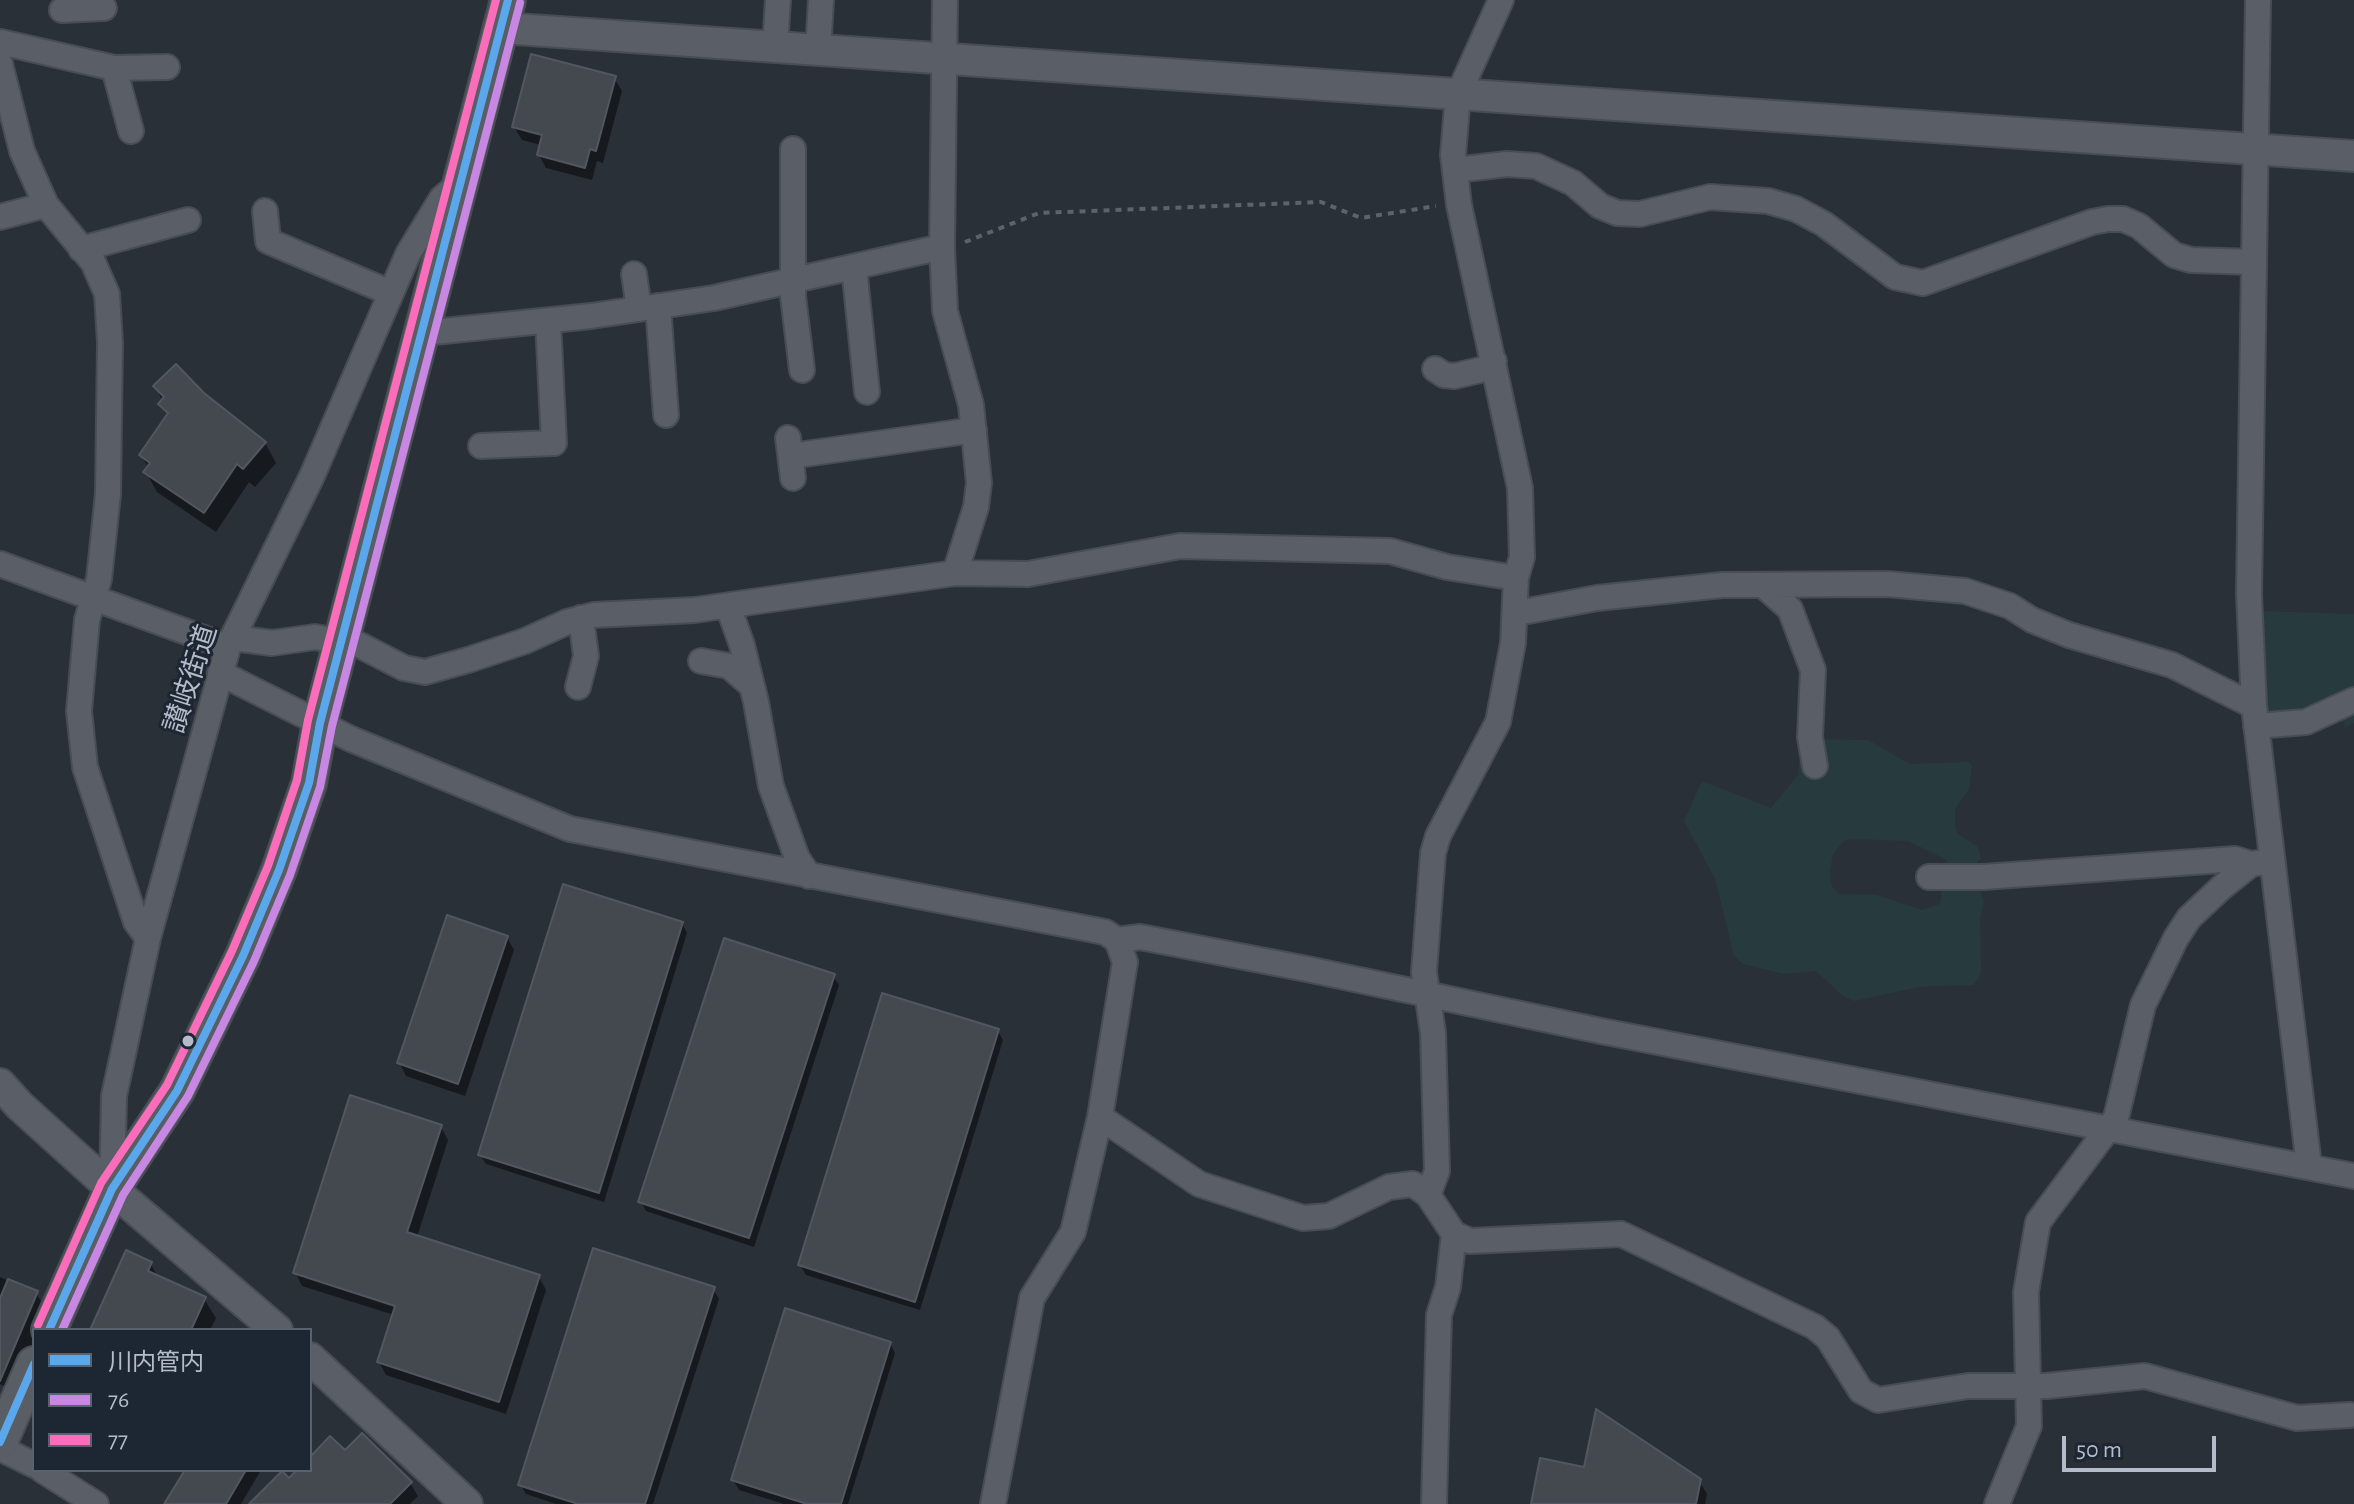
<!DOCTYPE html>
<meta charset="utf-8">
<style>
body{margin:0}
#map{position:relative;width:2354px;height:1504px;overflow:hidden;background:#2a3038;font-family:"Alegreya Sans","Noto Sans JP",sans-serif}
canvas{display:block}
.legend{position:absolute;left:32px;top:1328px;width:280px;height:144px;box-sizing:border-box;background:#1d2633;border:2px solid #59626f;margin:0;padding:10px 14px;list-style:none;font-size:24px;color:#b4bcc9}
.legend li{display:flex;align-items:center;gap:16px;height:40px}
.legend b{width:40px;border:2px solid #59626f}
.scale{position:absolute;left:2062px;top:1436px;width:154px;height:36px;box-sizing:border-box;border:4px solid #b4bcc9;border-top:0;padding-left:10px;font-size:24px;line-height:28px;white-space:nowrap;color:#b4bcc9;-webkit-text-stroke:6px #1d2633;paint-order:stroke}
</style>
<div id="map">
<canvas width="2354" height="1504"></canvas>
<ul class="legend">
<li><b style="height:10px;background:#5aa8eb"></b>川内管内</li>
<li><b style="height:10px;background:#c787e3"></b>76</li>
<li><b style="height:10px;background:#fb6dba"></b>77</li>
</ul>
<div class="scale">50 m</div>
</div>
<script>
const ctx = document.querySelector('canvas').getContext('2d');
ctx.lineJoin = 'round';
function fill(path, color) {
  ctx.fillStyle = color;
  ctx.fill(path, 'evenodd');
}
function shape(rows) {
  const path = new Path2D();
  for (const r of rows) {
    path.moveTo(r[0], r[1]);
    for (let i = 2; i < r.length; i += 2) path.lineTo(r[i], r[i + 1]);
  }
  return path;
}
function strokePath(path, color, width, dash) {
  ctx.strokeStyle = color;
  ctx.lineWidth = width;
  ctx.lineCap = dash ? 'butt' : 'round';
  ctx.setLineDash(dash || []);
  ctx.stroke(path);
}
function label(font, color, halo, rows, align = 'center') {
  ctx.font = font + ' "Alegreya Sans","Noto Sans JP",sans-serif';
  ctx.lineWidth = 6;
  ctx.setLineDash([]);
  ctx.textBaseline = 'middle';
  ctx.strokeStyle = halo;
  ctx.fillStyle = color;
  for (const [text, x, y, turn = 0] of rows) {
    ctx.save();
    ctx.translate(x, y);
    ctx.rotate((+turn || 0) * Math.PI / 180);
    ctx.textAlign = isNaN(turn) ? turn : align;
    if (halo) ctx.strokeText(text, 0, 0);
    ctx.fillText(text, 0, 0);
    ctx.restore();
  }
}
fill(shape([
 [2260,611,2354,614,2354,723,2345,728,2338,703,2265,721],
 [1801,739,1868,740,1910,764,1969,762,1972,766,1969,789,1955,809,1955,826,1958,834,1978,847,1981,859,1975,864,1963,869,1950,866,1945,859,1908,841,1852,839,1844,841,1833,854,1830,872,1832,887,1839,894,1877,895,1922,910,1940,904,1943,883,1977,884,1984,900,1980,920,1981,973,1974,985,1919,987,1854,1001,1842,995,1816,971,1784,974,1743,964,1734,956,1715,879,1684,821,1702,781,1771,808,1798,775]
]), '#273a3e');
fill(shape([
 [614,78,622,91,603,163,597,161,592,180,546,168,539,155,541,145,522,140,514,127],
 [156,386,203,394,265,443,276,463,255,487,249,482,216,532,157,492,146,472,149,468,141,456,168,416],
 [682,923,687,933,604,1202,486,1164,480,1155],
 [507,937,514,950,465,1096,406,1076,399,1062],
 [833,976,839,985,754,1247,646,1211,641,1202],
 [998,1031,1003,1040,920,1310,806,1275,800,1265],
 [441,1127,448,1140,417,1237,539,1277,546,1290,506,1414,386,1375,379,1362,394,1315,302,1286,295,1272],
 [151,1264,158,1278,204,1299,216,1318,210,1330,92,1330],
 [0,1277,36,1293,48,1313,34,1330,34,1346,15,1391,0,1384],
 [713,1289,719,1299,653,1504,556,1504,526,1494,520,1484],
 [890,1343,895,1353,848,1504,784,1504,739,1490,733,1480],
 [345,1453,410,1483,418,1496,410,1504,252,1504,289,1481,300,1470,310,1470,310,1460],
 [187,1470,261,1470,241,1504,167,1504],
 [1586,1470,1699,1481,1707,1494,1705,1504,1533,1504]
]), '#0007');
const building = shape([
 [531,54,616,76,596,151,590,149,585,168,537,155,542,135,512,127,531,54],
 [176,364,204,393,266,442,243,469,237,464,204,513,143,472,150,463,139,455,168,413,158,404,164,397,153,386,176,364],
 [563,884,683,922,599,1193,478,1155,563,884],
 [447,915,508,936,458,1084,397,1063,447,915],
 [724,938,835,974,749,1238,638,1202,724,938],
 [882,993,999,1029,915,1302,798,1265,882,993],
 [350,1095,442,1125,407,1232,540,1275,499,1402,377,1362,395,1306,293,1273,350,1095],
 [593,1248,715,1287,645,1504,578,1504,518,1485,593,1248],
 [126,1250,152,1262,148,1271,206,1297,191,1330,90,1330,126,1250],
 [8,1279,38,1291,0,1381,0,1298,8,1279],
 [785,1308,891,1342,841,1504,807,1504,731,1480,785,1308],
 [1596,1409,1701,1479,1696,1504,1531,1504,1540,1458,1584,1467,1596,1409],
 [362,1433,412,1482,390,1504,249,1504,282,1471,289,1478,297,1470,310,1470,310,1457,330,1436,345,1450,362,1433],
 [185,1470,246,1470,226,1504,164,1504,185,1470]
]);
fill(building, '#444950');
strokePath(building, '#52575f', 2);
const minor = shape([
 [945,0,942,247,945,311,971,405,979,483,976,507,955,573],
 [2258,0,2249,594,2254,706,2309,1166],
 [62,10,104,8],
 [0,42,114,68,167,67],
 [775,48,778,0],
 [818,51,821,0],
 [0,64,22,151,46,205,93,262,107,294,110,343,108,494,99,579,87,620,79,711,85,767,136,922,148,938],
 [114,68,131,131],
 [793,149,793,296,802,370],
 [1455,170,1507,164,1536,166,1573,183,1600,206,1617,213,1640,214,1710,197,1768,201,1796,209,1824,224,1895,277,1923,283,2092,222,2108,219,2123,219,2139,226,2174,255,2191,260,2254,262],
 [265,211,268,241,391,293],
 [0,217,46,205],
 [81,249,188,220],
 [854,267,867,392],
 [634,274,639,309],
 [658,306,666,415],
 [424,333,591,316,714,298,942,247],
 [1435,369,1444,375,1455,376,1484,369,1494,361],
 [788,438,793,478],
 [481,446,554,443,548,321],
 [791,456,974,430],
 [0,564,228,647],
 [1764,586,1790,609,1813,670,1810,737,1815,766],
 [728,606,742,645,756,702,771,786,797,858,809,876],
 [1517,613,1597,598,1722,585,1887,584,1965,591,2010,606,2032,620,2069,635,2172,665,2254,706],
 [344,637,404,668,425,672,468,660,525,641,567,622,594,615,695,610,955,573,1028,574,1180,546,1390,551,1447,567,1516,578],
 [233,638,272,643,315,637,342,642],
 [701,661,729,666,752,686],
 [220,673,351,739,570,829,1105,932,1117,940,1125,962,1100,1117,1073,1232,1032,1298,993,1504],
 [578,687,586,656,581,618],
 [2256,726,2306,722,2354,700],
 [1929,877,1983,877,2235,859,2251,864],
 [1117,940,1140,937,1307,969,1601,1031,2354,1176],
 [1100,1117,1199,1184,1303,1218,1329,1216,1389,1187,1413,1184,1428,1195,1454,1234,1470,1241,1621,1234,1815,1327,1828,1338,1861,1391,1878,1400,1968,1386,2046,1386,2145,1376,2297,1418,2350,1415],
 [112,1189,114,1096,148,938,228,647,312,476,408,254,442,198,460,183],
 [1428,1195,1437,1171,1433,1033,1424,972,1433,853,1438,836,1498,722,1513,643,1516,578,1522,557,1520,488,1459,205,1453,155,1458,95,1501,0],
 [0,1448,34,1465],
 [42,1470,96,1504],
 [1434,1504,1439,1315,1448,1287,1454,1234],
 [1997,1504,2029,1426,2026,1292,2038,1222,2116,1118,2143,1005,2176,938,2189,918,2222,887,2251,864,2272,861]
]);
const tertiary = shape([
 [501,28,2354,156],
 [0,1084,20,1106,112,1189,277,1330],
 [310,1358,467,1504]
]);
const secondary = shape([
 [49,1330,112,1189,177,1091,243,956,279,870,309,783,320,723,508,0],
 [0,1442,34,1364]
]);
strokePath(minor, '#484c53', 28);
strokePath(tertiary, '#484c53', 34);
strokePath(secondary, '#484c53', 38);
strokePath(shape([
 [965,242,1039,213,1321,202,1361,218,1436,206]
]), '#5d636a', 4, [6, 6]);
strokePath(minor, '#5a5e66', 24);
strokePath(tertiary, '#5a5e66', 30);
strokePath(secondary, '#595d64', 34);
strokePath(shape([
 [49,1330,112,1189,177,1091,243,956,279,870,309,783,320,723,508,0],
 [0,1442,34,1364]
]), '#5aa8eb', 8);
strokePath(shape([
 [62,1330,123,1195,188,1096,254,961,290,875,320,787,332,726,520,3]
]), '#c787e3', 8);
strokePath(shape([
 [38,1325,101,1183,167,1085,232,951,268,866,297,780,308,720,496,0]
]), '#fb6dba', 8);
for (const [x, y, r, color] of [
 [188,1041,7,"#b4bcc9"]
]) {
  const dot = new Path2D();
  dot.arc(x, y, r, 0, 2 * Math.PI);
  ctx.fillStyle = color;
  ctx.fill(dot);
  strokePath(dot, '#1d2633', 3);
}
label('28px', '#b4bcc9', '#1d2633', [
 ["讃岐街道",191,679,-72]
]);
</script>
